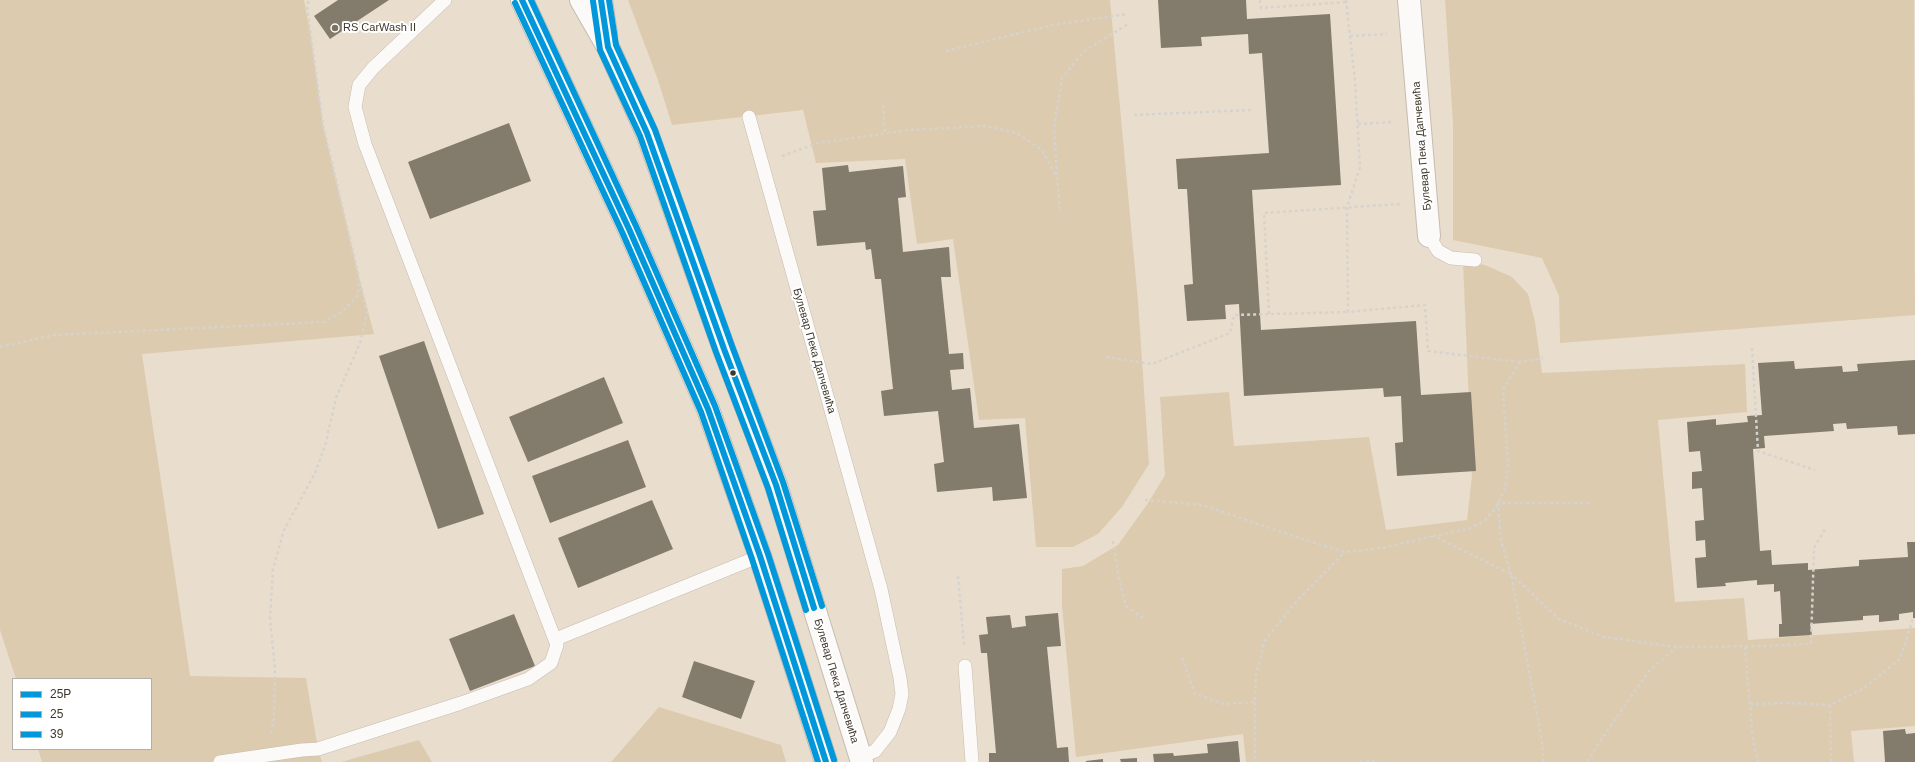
<!DOCTYPE html>
<meta charset="utf-8">
<style>
body{margin:0}
#map{position:relative;width:1915px;height:762px;overflow:hidden;background:#e9decd;font-family:Helvetica,sans-serif}
canvas{display:block}
.legend{position:absolute;left:12px;top:678px;width:140px;height:72px;box-sizing:border-box;background:#fff;border:1px solid #b2afa9;margin:0;padding:5px 7px;list-style:none;font-size:12px;color:#3e3629}
.legend li{display:flex;align-items:center;gap:8px;height:20px}
.legend b{width:20px;border:1px solid #b2afa9}
</style>
<div id="map">
<canvas width="1915" height="762"></canvas>
<ul class="legend">
<li><b style="height:5px;background:#0098da"></b>25P</li>
<li><b style="height:5px;background:#0098da"></b>25</li>
<li><b style="height:5px;background:#0098da"></b>39</li>
</ul>
</div>
<script>
const ctx = document.querySelector('canvas').getContext('2d');
ctx.lineJoin = 'round';
function fill(path, color) {
  ctx.fillStyle = color;
  ctx.fill(path, 'evenodd');
}
function shape(rows) {
  const path = new Path2D();
  for (const r of rows) {
    path.moveTo(r[0], r[1]);
    for (let i = 2; i < r.length; i += 2) path.lineTo(r[i], r[i + 1]);
  }
  return path;
}
function strokePath(path, color, width, dash) {
  ctx.strokeStyle = color;
  ctx.lineWidth = width;
  ctx.lineCap = dash ? 'butt' : 'round';
  ctx.setLineDash(dash || []);
  ctx.stroke(path);
}
function label(font, color, halo, rows, align = 'center') {
  ctx.font = font + ' Helvetica,sans-serif';
  ctx.lineWidth = 4;
  ctx.setLineDash([]);
  ctx.textBaseline = 'middle';
  ctx.strokeStyle = halo;
  ctx.fillStyle = color;
  for (const [text, x, y, turn = 0] of rows) {
    ctx.save();
    ctx.translate(x, y);
    ctx.rotate((+turn || 0) * Math.PI / 180);
    ctx.textAlign = isNaN(turn) ? turn : align;
    if (halo) ctx.strokeText(text, 0, 0);
    ctx.fillText(text, 0, 0);
    ctx.restore();
  }
}
fill(shape([
 [0,0,304,0,311,37,323,125,359,277,374,334,142,354,190,676,306,678,318,749,322,762,42,762,38,749,151,749,151,679,16,679,0,630],
 [628,0,1110,0,1138,301,1149,464,1122,507,1098,534,1073,547,1036,547,1025,418,979,420,953,239,917,244,905,159,816,163,803,110,672,125,658,80],
 [1445,0,1914,0,1915,315,1560,343,1559,296,1542,258,1453,240,1453,123],
 [1463,262,1485,265,1512,277,1528,294,1535,322,1542,373,1745,364,1747,412,1658,420,1675,602,1744,598,1748,640,1915,628,1915,726,1851,731,1854,762,1246,762,1243,734,1076,757,1062,606,1062,569,1083,566,1118,545,1148,503,1165,475,1160,397,1229,392,1234,446,1369,437,1386,530,1467,520,1472,476],
 [659,707,781,745,786,762,611,762],
 [419,740,432,762,341,762]
]), '#dccbae');
fill(shape([
 [338,0,389,0,330,39,314,16],
 [1158,0,1246,0,1247,19,1330,14,1341,185,1252,190,1261,330,1416,321,1421,395,1471,392,1476,471,1397,476,1395,443,1403,442,1401,396,1384,397,1383,388,1244,396,1239,304,1225,305,1226,319,1187,321,1184,285,1193,284,1187,189,1178,189,1176,159,1269,153,1262,53,1249,54,1248,34,1201,37,1202,46,1161,48],
 [509,123,531,181,430,219,408,162],
 [848,165,849,172,903,166,906,197,898,198,903,252,949,247,951,277,941,277,949,354,963,353,964,369,950,370,952,390,970,388,974,428,1019,424,1027,498,993,501,992,487,937,492,934,464,944,462,938,411,884,416,881,391,893,389,881,279,875,279,871,249,866,250,865,242,817,246,813,211,826,210,822,168],
 [424,341,484,514,438,529,379,356],
 [1915,360,1915,434,1898,435,1897,426,1847,429,1846,423,1833,424,1834,431,1764,436,1765,448,1753,449,1760,551,1771,550,1772,565,1808,563,1808,570,1859,566,1859,560,1908,557,1907,542,1915,542,1915,618,1913,618,1913,612,1899,614,1899,620,1879,622,1879,615,1863,616,1863,620,1810,624,1812,635,1779,637,1779,624,1782,624,1780,591,1774,592,1774,584,1757,585,1757,580,1725,583,1726,586,1697,588,1695,558,1706,557,1705,540,1696,541,1695,521,1704,520,1702,488,1692,489,1692,472,1702,471,1700,451,1689,452,1687,422,1716,419,1716,425,1748,422,1747,416,1762,415,1758,363,1794,361,1795,369,1842,366,1843,372,1858,371,1857,364],
 [604,377,623,423,528,462,509,417],
 [628,440,646,487,550,523,532,476],
 [652,500,673,549,578,588,558,538],
 [1058,613,1061,646,1047,647,1057,748,1068,747,1069,762,989,762,989,753,996,753,987,653,981,653,979,635,988,634,986,617,1010,615,1012,628,1026,626,1025,616],
 [514,614,535,666,470,691,449,639],
 [694,661,755,681,741,719,682,697],
 [1905,729,1906,734,1915,733,1915,762,1885,762,1883,731],
 [1238,741,1240,762,1154,762,1153,754,1173,753,1174,756,1208,753,1207,744],
 [1137,758,1137,762,1121,762,1120,759],
 [1103,759,1103,762,1086,762,1086,761]
]), '#837b6c');
const service = shape([
 [749,117,881,589,900,678,902,694,899,709,890,732,875,751,860,757],
 [1429,236,1438,251,1451,258,1475,260],
 [556,639,760,556],
 [965,666,972,762],
 [220,762,302,750,318,749,461,703,528,679,551,663,557,645,365,144,355,107,359,85,373,68,445,0]
]);
const minor = shape([
 [1409,0,1429,236]
]);
const tertiary = shape([
 [522,0,629,229,708,409,760,556,826,762],
 [581,0,608,47,647,133,724,349,776,485,862,762],
 [601,0,606,34]
]);
strokePath(service, '#c5bcaf', 14);
strokePath(minor, '#c5bcaf', 24);
strokePath(tertiary, '#c5bcaf', 24);
strokePath(shape([
 [1260,0,1261,8,1346,2],
 [1346,0,1355,81,1360,167,1347,207,1348,312,1425,305,1428,351,1520,362],
 [1350,36,1387,34],
 [946,51,1053,25,1127,14],
 [883,105,885,133],
 [1134,115,1253,110],
 [1358,124,1393,122],
 [782,156,818,143,910,130,984,126,1017,133,1042,150,1057,178,1060,209],
 [1057,175,1054,128,1062,78,1083,52,1128,24],
 [1269,314,1264,213,1400,204],
 [0,347,54,335,324,322,343,311,358,295,359,277,323,125,307,7,309,0],
 [1752,348,1758,451,1815,470],
 [1106,357,1152,364,1230,333,1234,315,1348,312],
 [1145,500,1203,505,1284,533,1345,552,1383,548,1434,536],
 [1589,503,1498,503,1501,541,1511,574,1559,619,1604,637,1677,647,1762,646,1811,644,1814,548,1825,529],
 [1113,541,1118,574,1126,606,1146,620],
 [958,576,964,645],
 [1745,647,1753,740,1758,762],
 [1182,658,1195,694,1224,704,1255,702,1256,675,1264,642,1294,604,1345,552],
 [1255,702,1255,762],
 [1750,704,1790,703,1830,705],
 [271,733,274,717,275,669,270,619,273,569,284,530,315,473,325,446,336,398,360,343,367,314,360,281],
 [1360,762,1379,760],
 [1543,762,1542,741,1511,574,1434,536,1468,529,1483,522,1495,509,1505,489,1508,466,1503,390,1520,362,1543,358],
 [1588,762,1598,744,1649,671,1677,647],
 [1831,762,1830,705,1863,689,1900,659,1913,618]
]), '#d6d3ce', 2.5, [3, 3]);
strokePath(service, '#fcfaf8', 13);
strokePath(minor, '#fcfaf8', 22);
strokePath(tertiary, '#fcfaf8', 22);
strokePath(shape([
 [522,0,629,229,708,409,760,556,826,762],
 [601,0,608,47,647,133,724,349,776,485,814,608]
]), '#0098da', 6);
strokePath(shape([
 [593,1,600,50,640,136,716,352,768,488,806,610],
 [515,3,622,232,701,412,752,559,818,762]
]), '#0098da', 6);
strokePath(shape([
 [531,0,636,226,715,406,768,554,834,760],
 [609,0,616,45,655,130,732,346,783,482,822,606]
]), '#0098da', 6);
for (const [x, y, r, color] of [
 [335,28,4,"#7a7162"],
 [733,373,3.5,"#3e3629"]
]) {
  const dot = new Path2D();
  dot.arc(x, y, r, 0, 2 * Math.PI);
  ctx.fillStyle = color;
  ctx.fill(dot);
  strokePath(dot, '#fff', 1.5);
}
label('11px', '#3e3629', '#fff', [
 ["RS CarWash II",343,28]
], 'left');
label('11px', '#3e3629', '#fff', [
 ["Булевар Пека Дапчевића",1422,146,-95],
 ["Булевар Пека Дапчевића",814,351,74],
 ["Булевар Пека Дапчевића",836,681,73]
]);
</script>
